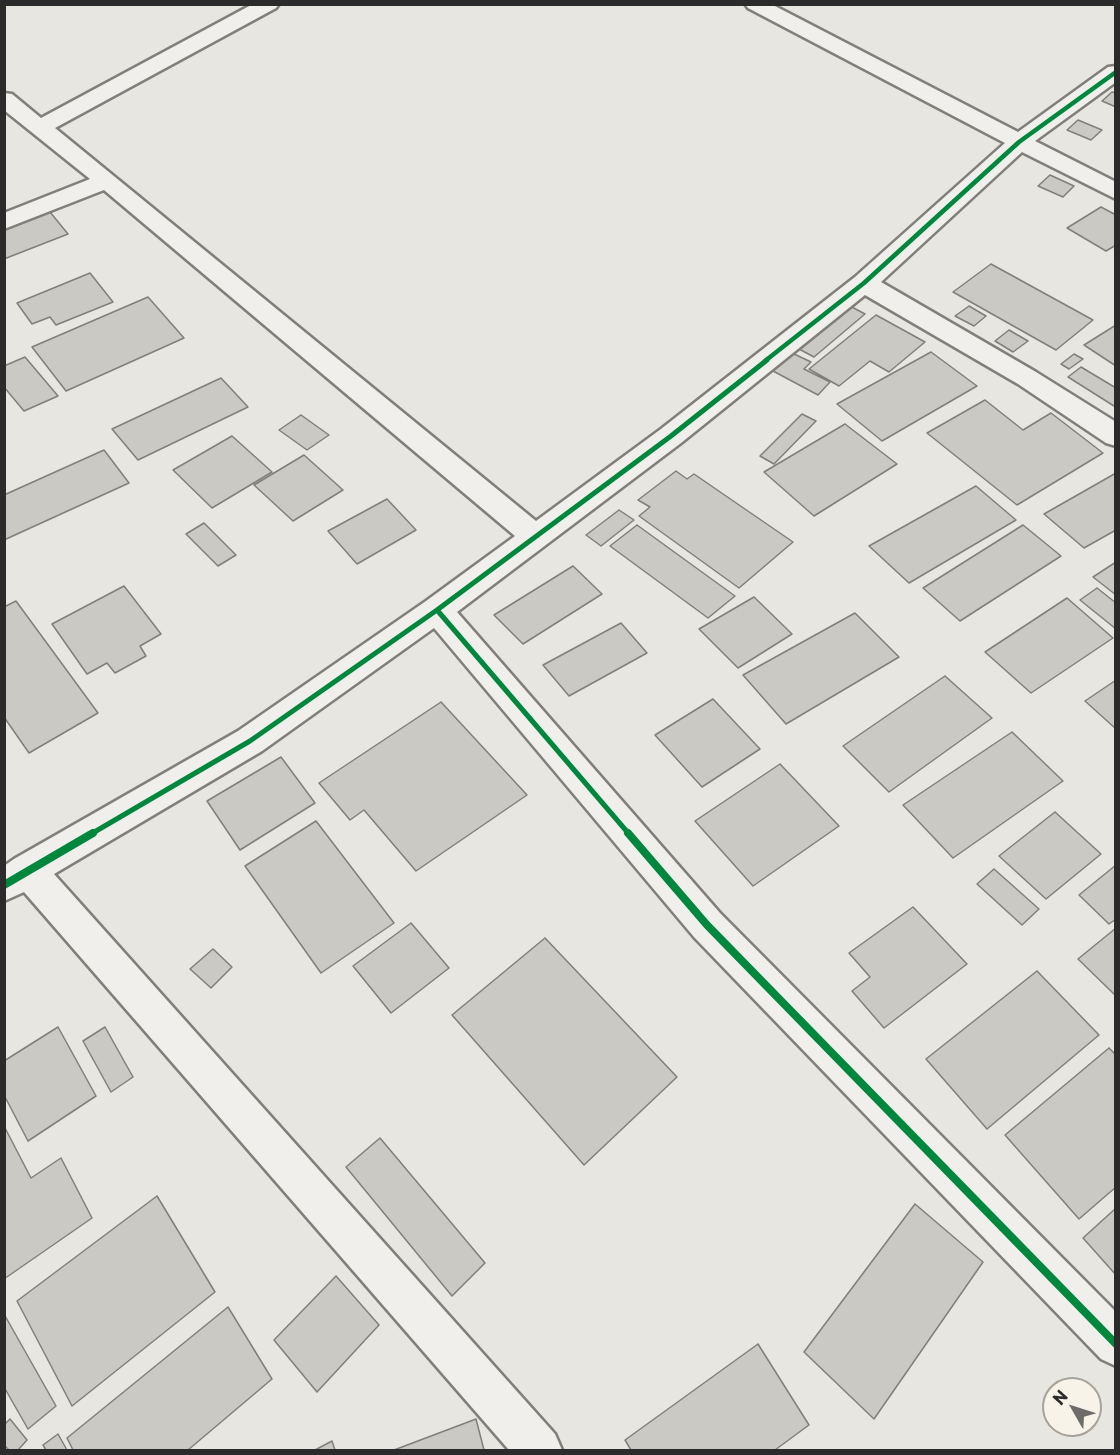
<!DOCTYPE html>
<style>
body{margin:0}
#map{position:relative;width:1120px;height:1455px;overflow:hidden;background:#e8e6e0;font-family:"Playpen Sans",sans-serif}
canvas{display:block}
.frame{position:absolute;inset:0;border:6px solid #2b2b2b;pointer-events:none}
.north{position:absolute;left:1042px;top:1377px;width:60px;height:60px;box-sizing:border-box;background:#f7f3e8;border:2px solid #a5a39c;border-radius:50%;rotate:309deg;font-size:16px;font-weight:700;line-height:24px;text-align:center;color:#2b2b2b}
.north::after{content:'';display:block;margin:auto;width:21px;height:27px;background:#6d6c6a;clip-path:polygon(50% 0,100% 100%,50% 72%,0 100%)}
</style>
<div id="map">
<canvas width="1120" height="1455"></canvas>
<div class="frame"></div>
<div class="north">N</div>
</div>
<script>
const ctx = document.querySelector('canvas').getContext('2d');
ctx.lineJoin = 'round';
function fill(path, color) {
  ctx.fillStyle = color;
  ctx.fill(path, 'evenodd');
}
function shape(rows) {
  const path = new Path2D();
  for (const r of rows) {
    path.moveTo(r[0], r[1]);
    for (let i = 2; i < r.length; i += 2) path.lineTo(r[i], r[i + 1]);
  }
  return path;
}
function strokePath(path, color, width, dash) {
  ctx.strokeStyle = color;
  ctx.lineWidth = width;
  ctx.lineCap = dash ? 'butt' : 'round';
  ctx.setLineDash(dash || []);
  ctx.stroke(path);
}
const building = shape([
 [1112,92,1116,93,1116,107,1102,101,1112,92],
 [1078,120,1102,130,1091,140,1067,130,1078,120],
 [1050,175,1074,186,1063,197,1038,186,1050,175],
 [1101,207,1116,215,1116,245,1106,251,1067,228,1101,207],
 [50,212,68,234,4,259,4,229,50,212],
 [991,264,1093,320,1056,350,953,292,991,264],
 [90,273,113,302,56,325,50,317,32,324,17,303,90,273],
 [148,297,184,338,66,391,32,347,148,297],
 [850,306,865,314,814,357,799,349,850,306],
 [969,306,986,316,974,326,955,316,969,306],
 [876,315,925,342,889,372,870,361,839,386,809,369,876,315],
 [1116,325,1116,366,1084,345,1116,325],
 [1009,330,1028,341,1013,352,995,341,1009,330],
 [931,352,977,386,882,441,837,404,931,352],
 [792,353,811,362,804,369,830,382,818,395,773,371,792,353],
 [1074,354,1083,359,1069,369,1061,364,1074,354],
 [25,357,58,396,24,411,4,387,4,366,25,357],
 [1081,367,1116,388,1116,404,1114,406,1068,377,1081,367],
 [221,378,248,407,138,460,112,429,221,378],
 [985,400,1023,430,1051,413,1103,453,1017,505,927,433,985,400],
 [802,414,816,421,774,464,760,456,802,414],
 [301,415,329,435,307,450,279,430,301,415],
 [845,424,897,464,814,516,764,472,845,424],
 [232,436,272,472,212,508,173,470,232,436],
 [104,450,129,483,4,540,4,495,104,450],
 [304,455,343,490,293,521,254,485,304,455],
 [676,471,687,479,694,474,793,542,739,588,639,516,650,507,638,500,676,471],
 [1116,473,1116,530,1084,548,1044,514,1116,473],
 [976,486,1016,520,909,583,869,546,976,486],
 [387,499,416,530,357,564,328,531,387,499],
 [619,510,634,520,601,546,586,535,619,510],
 [204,523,236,555,218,566,186,534,204,523],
 [637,525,735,596,708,618,610,546,637,525],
 [1023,525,1061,556,960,621,923,588,1023,525],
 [1116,562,1116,595,1093,577,1116,562],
 [573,566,602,594,523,644,494,615,573,566],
 [124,586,161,634,140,646,146,656,115,673,107,663,87,674,52,624,124,586],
 [1097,588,1116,603,1116,629,1080,600,1097,588],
 [754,597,792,634,738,668,699,629,754,597],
 [1067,598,1113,638,1031,693,985,652,1067,598],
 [16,601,98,713,29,753,4,717,4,607,16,601],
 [855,613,899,657,786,724,743,675,855,613],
 [621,623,647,653,569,696,543,665,621,623],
 [945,676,992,718,889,792,843,746,945,676],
 [1116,680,1116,729,1085,701,1116,680],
 [713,699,760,749,702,787,655,735,713,699],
 [441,702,527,795,416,871,364,810,350,820,319,783,441,702],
 [1012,732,1063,781,953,858,903,805,1012,732],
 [281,757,315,803,240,850,207,801,281,757],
 [780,764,839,826,753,886,695,821,780,764],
 [1055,812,1101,854,1046,899,999,856,1055,812],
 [316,821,394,923,321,973,245,866,316,821],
 [1116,865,1116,919,1109,924,1079,895,1116,865],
 [994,869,1039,909,1022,925,977,884,994,869],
 [913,907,967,964,884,1028,852,991,870,977,849,953,913,907],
 [411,923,449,968,391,1013,353,966,411,923],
 [1116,928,1116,996,1078,959,1116,928],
 [545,938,677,1077,584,1165,452,1015,545,938],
 [213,949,232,967,211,988,190,969,213,949],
 [1037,971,1099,1035,987,1129,926,1059,1037,971],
 [58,1027,96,1096,28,1141,4,1095,4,1061,58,1027],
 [105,1027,133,1077,111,1092,83,1041,105,1027],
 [1109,1048,1116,1055,1116,1187,1079,1219,1005,1135,1109,1048],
 [4,1126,31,1178,61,1158,92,1218,4,1279,4,1126],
 [380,1138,485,1263,452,1296,346,1167,380,1138],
 [157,1196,215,1292,72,1406,17,1301,157,1196],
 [915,1204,983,1262,874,1419,804,1352,915,1204],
 [1116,1208,1116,1275,1083,1238,1116,1208],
 [336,1276,379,1325,317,1392,274,1340,336,1276],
 [228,1307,272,1379,188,1450,73,1450,67,1438,228,1307],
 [4,1314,56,1406,28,1429,4,1387,4,1314],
 [758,1344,809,1425,775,1450,631,1450,625,1440,758,1344],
 [10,1419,27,1440,18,1450,9,1450,4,1445,4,1425,10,1419],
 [476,1419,484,1450,394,1450,476,1419],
 [58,1434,67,1450,46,1450,43,1445,58,1434],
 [332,1441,335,1450,315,1450,332,1441]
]);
fill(building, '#cac9c4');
strokePath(building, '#807f7c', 1.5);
const minor = shape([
 [253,4,279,4,276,8,55,128,536,521,661,429,855,277,1005,143,748,8,745,4,771,4,1018,132,1108,67,1116,66,1116,82,1035,141,1116,182,1116,199,1022,152,881,282,1036,372,1116,422,1116,446,1106,443,1018,384,865,295,681,443,457,612,720,913,1116,1312,1116,1366,1101,1359,694,937,434,628,262,751,54,874,555,1434,562,1450,509,1450,24,892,4,901,4,866,14,859,238,731,426,601,515,536,104,190,4,229,4,213,90,179,4,110,4,93,12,94,41,118,253,4]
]);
strokePath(minor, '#807f7c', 5);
fill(minor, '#f0efeb');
strokePath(shape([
 [765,361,864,283,1019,142,1116,72]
]), '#00873e', 4.5);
strokePath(shape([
 [437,610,629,834],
 [91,834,250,741,437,610,671,436,767,360]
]), '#00873e', 5);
strokePath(shape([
 [628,833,707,925,1116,1344],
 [4,885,93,833]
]), '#00873e', 8);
</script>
